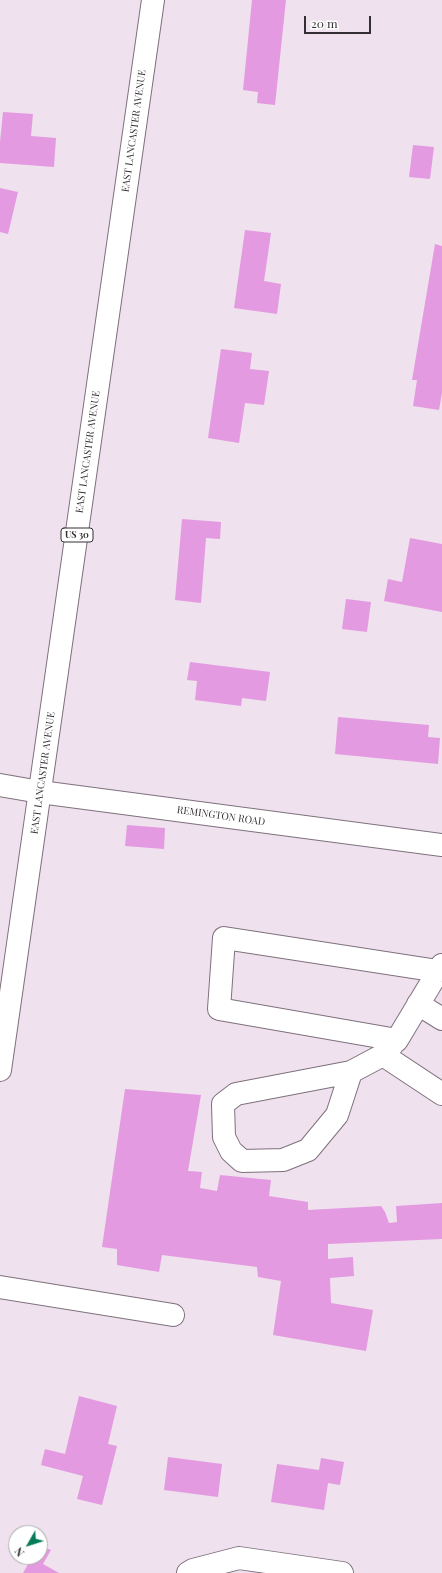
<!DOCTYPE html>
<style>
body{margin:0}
#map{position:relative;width:442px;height:1573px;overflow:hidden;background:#efe1ee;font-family:"Playfair Display",serif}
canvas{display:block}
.north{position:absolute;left:8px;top:1525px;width:40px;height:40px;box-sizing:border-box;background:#fff;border:1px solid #adabad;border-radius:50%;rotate:231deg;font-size:11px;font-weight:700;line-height:16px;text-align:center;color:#332e33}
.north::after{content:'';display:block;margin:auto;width:14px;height:18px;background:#067b57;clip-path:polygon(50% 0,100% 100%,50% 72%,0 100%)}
.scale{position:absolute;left:304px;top:16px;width:67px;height:18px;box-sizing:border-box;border:2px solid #332e33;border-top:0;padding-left:5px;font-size:12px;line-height:14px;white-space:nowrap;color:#332e33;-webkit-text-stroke:3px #fff;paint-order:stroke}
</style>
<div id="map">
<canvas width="442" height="1573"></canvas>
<div class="north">N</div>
<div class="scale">20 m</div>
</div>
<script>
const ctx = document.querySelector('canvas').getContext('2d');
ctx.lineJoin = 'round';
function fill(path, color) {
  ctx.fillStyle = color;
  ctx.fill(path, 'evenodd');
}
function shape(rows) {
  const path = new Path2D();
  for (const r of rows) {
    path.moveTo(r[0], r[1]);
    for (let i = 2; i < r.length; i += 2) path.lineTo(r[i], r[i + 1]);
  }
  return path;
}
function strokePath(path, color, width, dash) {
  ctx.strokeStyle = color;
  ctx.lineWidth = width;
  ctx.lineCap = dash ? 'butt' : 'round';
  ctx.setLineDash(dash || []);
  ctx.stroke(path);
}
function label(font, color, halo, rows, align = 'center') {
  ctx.font = font + ' "Playfair Display",serif';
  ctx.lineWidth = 3.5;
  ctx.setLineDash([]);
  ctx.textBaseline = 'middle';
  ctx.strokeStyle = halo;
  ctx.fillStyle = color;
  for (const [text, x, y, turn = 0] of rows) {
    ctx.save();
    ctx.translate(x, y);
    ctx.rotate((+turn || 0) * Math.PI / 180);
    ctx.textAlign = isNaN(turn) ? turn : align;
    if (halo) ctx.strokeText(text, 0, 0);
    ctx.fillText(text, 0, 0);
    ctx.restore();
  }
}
fill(shape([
 [252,0,286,0,275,105,257,103,258,92,243,90],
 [3,112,33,114,31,136,56,138,54,167,0,163,0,142],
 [413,145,434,147,430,179,409,177],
 [0,188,18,192,8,234,0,232],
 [245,230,271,233,264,281,281,284,277,314,234,308],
 [435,244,442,246,442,393,439,410,413,406,417,380,412,380],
 [221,349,252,353,250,369,269,371,264,405,245,403,239,443,208,438],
 [182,519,221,522,220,539,206,538,201,603,175,600],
 [410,538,442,544,442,612,384,601,388,579,402,582],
 [346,599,371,602,367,632,342,629],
 [190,662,270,672,266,701,242,698,241,706,195,700,197,681,187,680],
 [338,717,429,725,428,737,440,738,438,764,335,754],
 [127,825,165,828,164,849,125,846],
 [125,1089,201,1095,188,1171,202,1172,200,1188,217,1191,220,1175,271,1180,269,1196,308,1202,308,1210,381,1206,385,1212,389,1223,397,1222,396,1206,442,1203,442,1239,328,1244,328,1259,353,1257,354,1276,330,1278,331,1303,373,1310,366,1351,273,1335,281,1281,258,1277,257,1267,162,1255,159,1272,117,1265,117,1249,102,1247],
 [79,1396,117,1406,108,1444,117,1446,102,1505,77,1499,83,1476,41,1465,45,1449,65,1454],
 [168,1457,222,1464,218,1497,164,1490],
 [321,1458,344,1462,340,1485,328,1483,324,1510,271,1502,277,1464,319,1470],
 [40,1545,51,1550,43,1564,59,1573,23,1573,32,1557,40,1557]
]), '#e49ae0');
const minor = shape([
 [0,785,40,792],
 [438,971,224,938,219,1009,397,1040,442,965],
 [418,1004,442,1019],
 [393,1044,383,1055,442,1094],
 [351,1072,337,1115,308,1150,283,1160,242,1161,231,1151,224,1137,223,1104,236,1094,351,1072,383,1055],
 [0,1287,173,1315],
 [188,1573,193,1570,239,1558,342,1573]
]);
const major = shape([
 [40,792,442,845]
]);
const highway = shape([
 [0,1070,153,0]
]);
strokePath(minor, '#7e717d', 24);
strokePath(major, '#7e717d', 24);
strokePath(highway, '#7e717d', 24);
strokePath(minor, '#fff', 22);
strokePath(major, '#fff', 22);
strokePath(highway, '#fff', 22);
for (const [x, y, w] of [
 [77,535,32]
]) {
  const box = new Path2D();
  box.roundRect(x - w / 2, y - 7, w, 14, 3);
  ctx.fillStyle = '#fff';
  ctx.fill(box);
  strokePath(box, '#332e33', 1);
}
label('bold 9px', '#332e33', null, [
 ["US 30",77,535]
]);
label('10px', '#332e33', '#fff', [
 ["EAST LANCASTER AVENUE",134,131,-82],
 ["EAST LANCASTER AVENUE",88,452,-82],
 ["EAST LANCASTER AVENUE",43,773,-82],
 ["REMINGTON ROAD",221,816,8]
]);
</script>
